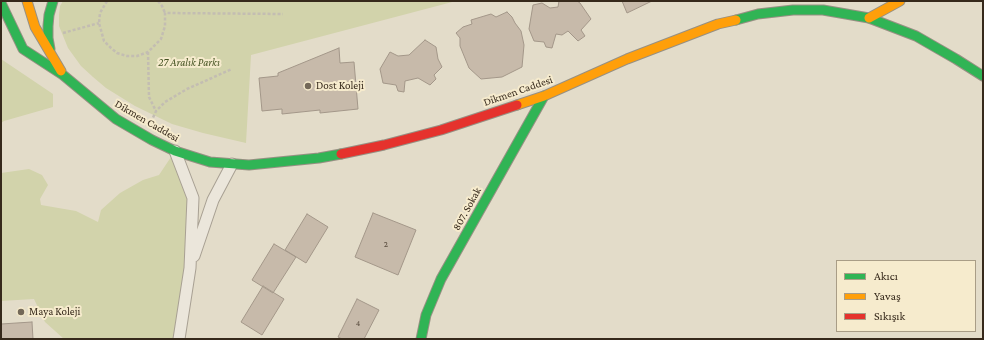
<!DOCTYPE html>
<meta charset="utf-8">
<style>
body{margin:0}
#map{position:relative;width:984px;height:340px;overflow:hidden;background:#e3dcc9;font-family:"Crimson Pro",serif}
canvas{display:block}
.frame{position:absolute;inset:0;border:2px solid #36291b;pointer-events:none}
.legend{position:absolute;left:836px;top:260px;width:140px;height:72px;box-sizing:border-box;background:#f6ebcd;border:1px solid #a99d86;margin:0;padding:5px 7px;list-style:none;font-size:12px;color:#36291b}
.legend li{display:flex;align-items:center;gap:8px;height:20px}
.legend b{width:20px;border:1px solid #a99d86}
</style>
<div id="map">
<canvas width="984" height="340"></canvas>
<div class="frame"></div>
<ul class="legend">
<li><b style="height:5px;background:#30b455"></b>Akıcı</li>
<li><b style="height:5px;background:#ff9f0a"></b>Yavaş</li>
<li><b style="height:5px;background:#e5322d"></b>Sıkışık</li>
</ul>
</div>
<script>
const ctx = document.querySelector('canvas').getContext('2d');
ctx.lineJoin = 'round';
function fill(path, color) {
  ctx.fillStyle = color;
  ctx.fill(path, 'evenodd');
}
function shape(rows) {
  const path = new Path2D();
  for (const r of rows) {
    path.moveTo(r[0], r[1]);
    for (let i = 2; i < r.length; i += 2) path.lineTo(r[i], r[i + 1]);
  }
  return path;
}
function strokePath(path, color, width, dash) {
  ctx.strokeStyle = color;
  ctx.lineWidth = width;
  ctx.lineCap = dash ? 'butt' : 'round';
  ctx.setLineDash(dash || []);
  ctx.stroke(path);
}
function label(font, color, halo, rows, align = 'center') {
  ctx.font = font + ' "Crimson Pro",serif';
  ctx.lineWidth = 4;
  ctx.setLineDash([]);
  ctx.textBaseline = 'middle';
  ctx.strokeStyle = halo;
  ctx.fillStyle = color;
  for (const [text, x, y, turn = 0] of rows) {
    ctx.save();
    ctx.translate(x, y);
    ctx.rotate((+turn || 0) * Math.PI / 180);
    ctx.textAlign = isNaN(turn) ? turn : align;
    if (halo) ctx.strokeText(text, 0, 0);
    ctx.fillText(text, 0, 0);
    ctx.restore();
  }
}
fill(shape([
 [63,1,456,1,251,55,246,143,203,133,172,124,135,106,106,88,93,77,81,66,68,48,59,26,59,15,60,6],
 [1,59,53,94,53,107,4,121,1,123],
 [175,151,193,198,179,339,64,339,45,322,34,299,1,301,1,173,29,169,42,175,48,185,40,199,41,205,76,211,98,222,101,210,120,193,143,180,159,175]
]), '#d2d3ab');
const building = shape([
 [559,1,577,1,580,3,591,19,581,30,585,36,578,41,568,31,562,35,556,34,552,48,546,47,544,42,534,41,529,29,533,5,542,3,550,8,558,7,559,1],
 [622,1,652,1,627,13,622,1],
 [507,12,512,17,515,23,521,31,524,45,522,67,502,77,481,79,469,68,460,46,460,38,456,33,463,27,472,24,471,20,491,14,496,17,507,12],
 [425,40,436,47,438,59,442,67,434,75,436,79,430,85,418,78,405,81,404,92,398,91,396,85,383,83,380,69,390,52,398,56,409,55,425,40],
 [339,48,340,63,354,62,358,109,320,113,320,110,282,114,282,109,262,111,259,78,278,76,278,73,339,48],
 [373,213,416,230,398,275,355,257,373,213],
 [307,214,328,227,306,263,285,250,307,214],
 [274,244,296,257,273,293,252,280,274,244],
 [263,286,284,299,262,335,241,322,263,286],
 [357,299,379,310,364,339,342,339,338,337,357,299],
 [32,322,33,339,1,339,1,324,32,322]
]);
fill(building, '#c7baaa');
strokePath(building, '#a39789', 1);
const street = shape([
 [175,151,193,198,190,268,179,339],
 [194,256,213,200,232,164]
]);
const fast = shape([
 [1,3,23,49,63,75,116,119,152,140,175,151,210,162,249,165,319,158,341,154],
 [736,20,758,14,793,10,823,10,869,18,916,36,956,59,983,76],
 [50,49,48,38,48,26,49,15,53,1],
 [421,339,426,315,441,279,544,96]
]);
const slow = shape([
 [27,1,35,27,61,71],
 [869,18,900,1],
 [517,105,544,96,627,59,718,24,736,20]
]);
const jam = shape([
 [341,154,384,145,441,130,517,105]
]);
strokePath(street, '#a8a093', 13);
strokePath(fast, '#979083', 11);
strokePath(slow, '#979083', 11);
strokePath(jam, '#979083', 11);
strokePath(shape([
 [107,1,100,13,99,23,104,41,111,48,117,53,127,56,137,56,148,52,161,39,165,26,165,13,283,14],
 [158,1,162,6,165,13],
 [63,33,99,23],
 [148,52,149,97,156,111],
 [151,122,156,111,165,102,187,89,232,69]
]), '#c3bdb2', 2.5, [3, 2]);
strokePath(street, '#ebe6db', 11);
strokePath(fast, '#30b455', 9);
strokePath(slow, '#ff9f0a', 9);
strokePath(jam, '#e5322d', 9);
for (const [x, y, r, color] of [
 [308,86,4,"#736858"],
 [21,312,4,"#736858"]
]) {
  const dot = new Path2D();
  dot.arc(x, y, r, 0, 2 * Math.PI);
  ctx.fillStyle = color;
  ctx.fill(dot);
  strokePath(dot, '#f6ebcd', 1.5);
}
label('9px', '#5a4d3f', null, [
 ["2",386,244],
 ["4",358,323]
]);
label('italic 11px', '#455322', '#f6ebcd', [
 ["27 Aralık Parkı",189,63]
]);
label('11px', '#36291b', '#f6ebcd', [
 ["Dost Koleji",316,86],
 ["Maya Koleji",29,312]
], 'left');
label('11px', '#36291b', '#f6ebcd', [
 ["Dikmen Caddesi",518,91,-19],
 ["Dikmen Caddesi",147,121,30],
 ["807. Sokak",467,209,-61]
]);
</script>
